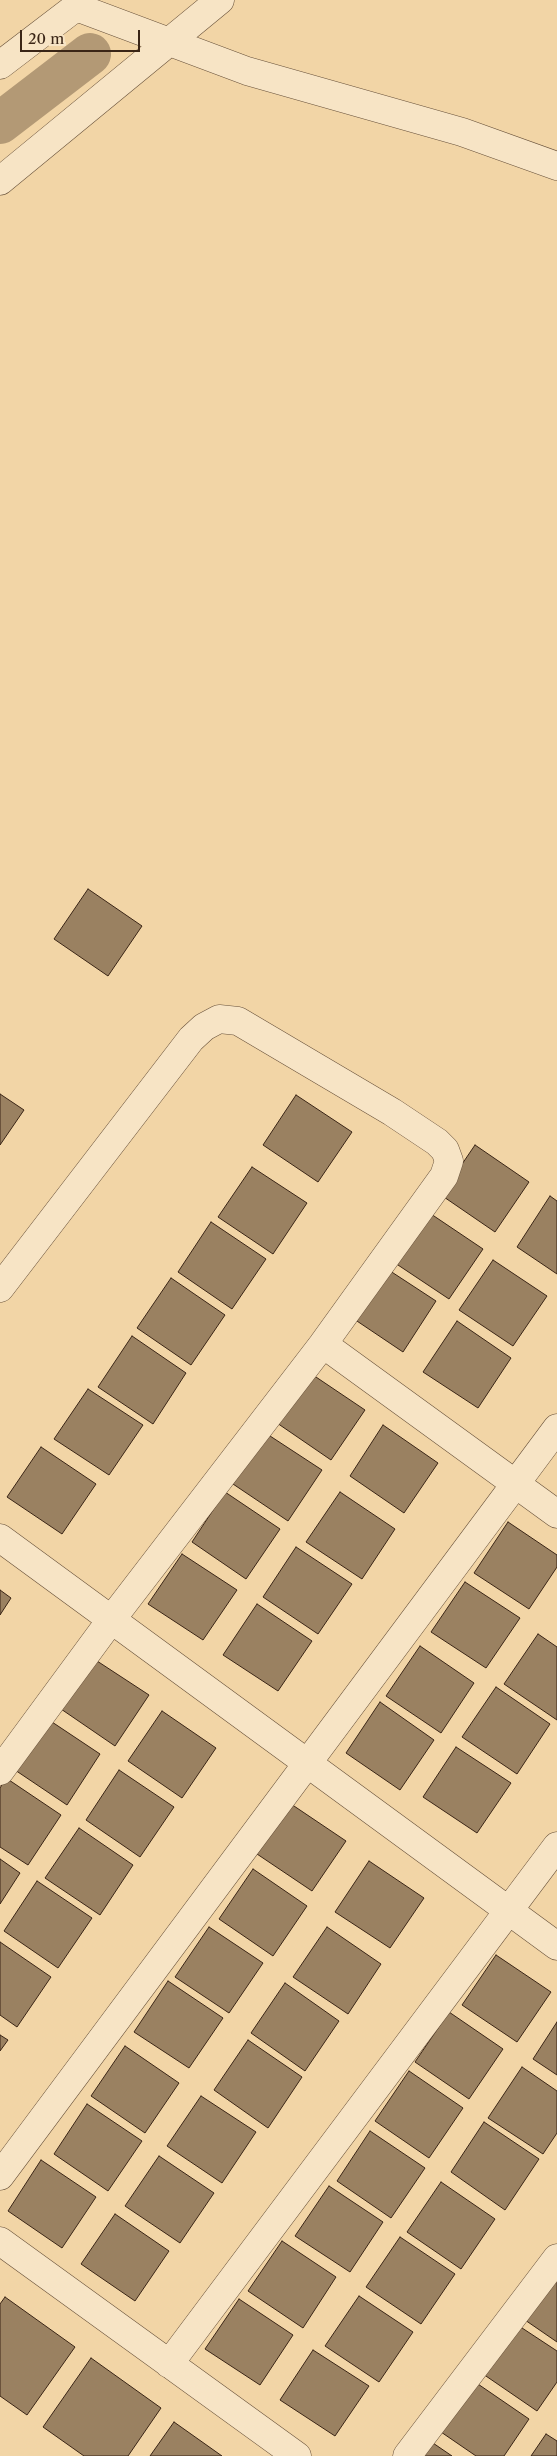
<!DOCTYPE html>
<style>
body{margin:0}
#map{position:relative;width:557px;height:2456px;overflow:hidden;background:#f2d5a6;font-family:"Libre Caslon Text",serif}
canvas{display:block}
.scale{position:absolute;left:20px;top:30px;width:120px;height:22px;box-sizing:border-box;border:2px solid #3a2516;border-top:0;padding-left:6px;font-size:15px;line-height:18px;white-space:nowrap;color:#3a2516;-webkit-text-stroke:4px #f7e4c5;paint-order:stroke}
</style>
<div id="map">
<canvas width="557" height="2456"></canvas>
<div class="scale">20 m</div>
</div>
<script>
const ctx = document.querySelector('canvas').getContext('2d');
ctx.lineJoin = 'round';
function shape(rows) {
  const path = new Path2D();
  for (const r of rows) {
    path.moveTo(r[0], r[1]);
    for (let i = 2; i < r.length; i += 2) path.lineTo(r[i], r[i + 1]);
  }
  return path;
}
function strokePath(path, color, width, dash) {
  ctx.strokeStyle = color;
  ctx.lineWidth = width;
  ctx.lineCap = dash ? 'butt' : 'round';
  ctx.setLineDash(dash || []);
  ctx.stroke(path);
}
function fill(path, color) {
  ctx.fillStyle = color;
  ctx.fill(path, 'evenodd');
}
strokePath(shape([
 [0,123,90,54]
]), '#b39975', 42);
const building = shape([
 [88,889,142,926,108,976,54,939,88,889],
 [0,1094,24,1110,0,1145,0,1094],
 [296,1095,352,1132,318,1182,263,1145,296,1095],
 [475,1145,529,1182,495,1232,441,1195,475,1145],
 [252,1167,307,1203,273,1254,218,1217,252,1167],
 [550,1196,557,1201,557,1274,517,1247,550,1196],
 [428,1212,483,1249,449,1299,395,1263,428,1212],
 [211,1222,266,1259,232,1309,178,1272,211,1222],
 [493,1260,547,1296,513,1346,459,1310,493,1260],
 [381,1265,436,1301,403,1352,348,1315,381,1265],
 [171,1278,225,1315,191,1365,137,1328,171,1278],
 [457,1321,511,1358,478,1408,423,1372,457,1321],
 [132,1336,186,1373,153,1424,98,1387,132,1336],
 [310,1373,365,1410,331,1460,277,1423,310,1373],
 [88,1389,143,1425,109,1475,54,1439,88,1389],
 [383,1425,438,1463,404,1513,350,1476,383,1425],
 [267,1434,322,1470,288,1521,233,1484,267,1434],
 [41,1447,96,1484,62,1534,7,1497,41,1447],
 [225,1492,280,1529,246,1579,192,1542,225,1492],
 [340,1492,395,1529,362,1579,306,1542,340,1492],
 [508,1522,557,1555,557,1567,529,1609,474,1573,508,1522],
 [296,1547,352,1584,318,1634,263,1597,296,1547],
 [182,1554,237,1590,203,1640,148,1604,182,1554],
 [465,1582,520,1618,486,1668,431,1632,465,1582],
 [0,1590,11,1598,0,1615,0,1590],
 [257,1604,312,1641,278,1691,223,1655,257,1604],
 [538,1634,557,1647,557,1720,504,1684,538,1634],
 [420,1646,474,1683,441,1733,386,1696,420,1646],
 [94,1659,149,1695,115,1746,61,1709,94,1659],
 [496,1687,550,1724,517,1774,462,1737,496,1687],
 [380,1702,434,1740,400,1790,346,1753,380,1702],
 [162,1711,216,1748,182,1798,128,1761,162,1711],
 [46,1718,100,1754,67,1805,12,1768,46,1718],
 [456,1747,511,1783,477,1833,423,1797,456,1747],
 [119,1770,174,1807,140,1857,86,1820,119,1770],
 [6,1778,61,1815,28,1865,0,1847,0,1788,6,1778],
 [291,1804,346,1841,312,1891,257,1854,291,1804],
 [79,1828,133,1865,100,1915,45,1878,79,1828],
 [0,1859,20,1873,0,1904,0,1859],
 [369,1861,424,1898,390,1948,335,1912,369,1861],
 [253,1869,307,1906,273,1956,219,1919,253,1869],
 [37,1881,92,1918,58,1968,4,1931,37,1881],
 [209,1927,263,1963,229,2013,175,1977,209,1927],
 [327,1927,381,1964,348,2014,293,1977,327,1927],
 [0,1942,51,1977,17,2027,0,2015,0,1942],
 [496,1955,551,1992,517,2042,462,2005,496,1955],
 [168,1981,223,2018,189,2068,134,2032,168,1981],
 [285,1983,339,2021,305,2071,251,2033,285,1983],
 [449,2012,503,2049,469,2099,415,2062,449,2012],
 [557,2022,557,2075,533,2059,557,2022],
 [0,2035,8,2040,0,2051,0,2035],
 [248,2040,302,2077,268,2128,214,2090,248,2040],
 [125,2046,179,2083,145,2133,91,2096,125,2046],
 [522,2067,557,2091,557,2133,543,2154,488,2118,522,2067],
 [409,2071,463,2108,429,2158,375,2121,409,2071],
 [201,2096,256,2132,222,2183,167,2146,201,2096],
 [87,2104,142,2141,108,2191,54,2154,87,2104],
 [484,2122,539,2159,505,2210,451,2172,484,2122],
 [370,2131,425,2168,391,2218,337,2181,370,2131],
 [159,2156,214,2193,180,2243,125,2206,159,2156],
 [41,2160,96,2197,62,2248,8,2211,41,2160],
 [441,2182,495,2219,461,2269,407,2232,441,2182],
 [329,2186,383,2222,350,2272,295,2236,329,2186],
 [115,2214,169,2251,135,2301,81,2264,115,2214],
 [400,2237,455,2274,421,2324,366,2287,400,2237],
 [282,2241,336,2277,303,2328,248,2291,282,2241],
 [557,2272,557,2342,525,2320,557,2272],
 [359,2296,413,2332,379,2382,325,2346,359,2296],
 [5,2297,75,2347,27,2415,0,2396,0,2304,5,2297],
 [239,2299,293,2335,260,2385,205,2349,239,2299],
 [516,2324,557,2351,557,2382,537,2411,483,2374,516,2324],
 [313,2350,369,2386,335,2436,280,2400,313,2350],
 [91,2358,161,2408,128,2456,84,2456,43,2427,91,2358],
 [475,2382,529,2419,504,2456,476,2456,441,2432,475,2382],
 [174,2422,222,2456,150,2456,174,2422],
 [546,2434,557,2441,557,2456,531,2456,546,2434],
 [430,2441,452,2456,421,2456,430,2441]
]);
fill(building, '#9a8161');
strokePath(building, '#3a2516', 1);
const minor = shape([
 [0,65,76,7,247,71,462,132,557,166],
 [0,181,220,0],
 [0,1288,191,1039,204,1027,219,1019,238,1021,392,1112,437,1142,445,1150,449,1161,444,1176,323,1344,111,1620,0,1771],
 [323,1344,557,1514],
 [0,1538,557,1946],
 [0,2176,557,1428],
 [0,2241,297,2456],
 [169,2364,557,1846],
 [407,2456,557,2258]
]);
strokePath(minor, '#68513a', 29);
strokePath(minor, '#f7e4c5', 28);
</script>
